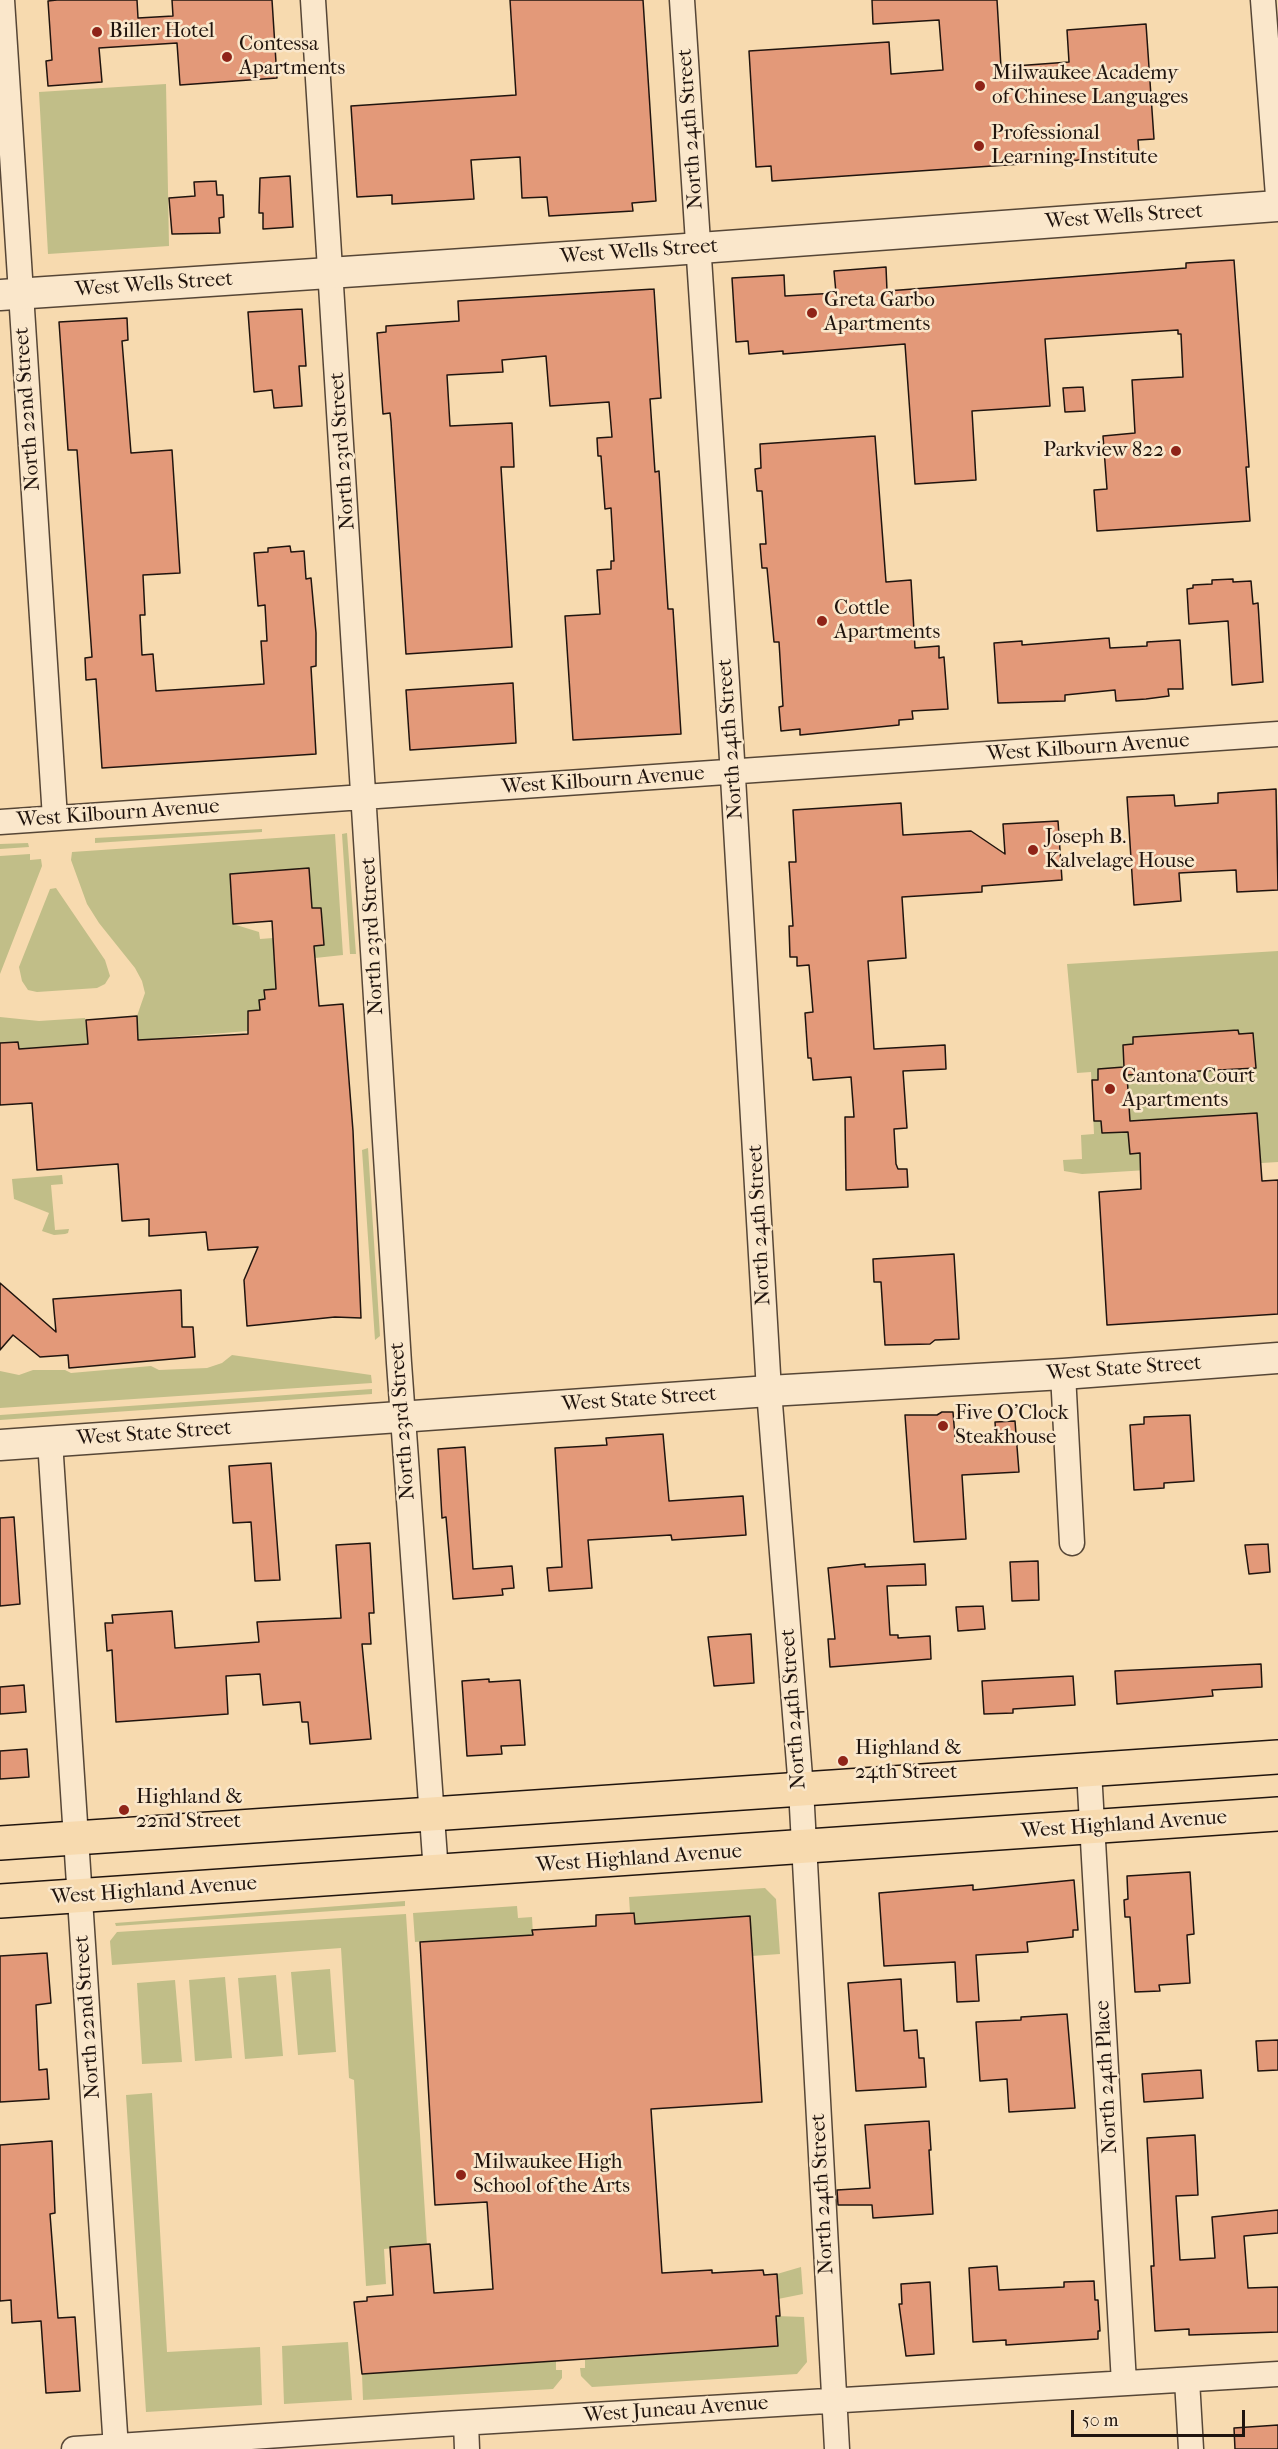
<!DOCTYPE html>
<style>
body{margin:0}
#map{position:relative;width:1278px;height:2449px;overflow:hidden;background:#f7daaf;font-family:"IM FELL French Canon",serif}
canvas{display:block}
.scale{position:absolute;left:1071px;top:2410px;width:174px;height:27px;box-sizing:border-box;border:3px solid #20140e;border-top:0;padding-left:8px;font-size:18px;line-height:21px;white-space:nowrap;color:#20140e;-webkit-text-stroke:4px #fae7cb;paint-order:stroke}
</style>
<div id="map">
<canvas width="1278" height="2449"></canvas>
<div class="scale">50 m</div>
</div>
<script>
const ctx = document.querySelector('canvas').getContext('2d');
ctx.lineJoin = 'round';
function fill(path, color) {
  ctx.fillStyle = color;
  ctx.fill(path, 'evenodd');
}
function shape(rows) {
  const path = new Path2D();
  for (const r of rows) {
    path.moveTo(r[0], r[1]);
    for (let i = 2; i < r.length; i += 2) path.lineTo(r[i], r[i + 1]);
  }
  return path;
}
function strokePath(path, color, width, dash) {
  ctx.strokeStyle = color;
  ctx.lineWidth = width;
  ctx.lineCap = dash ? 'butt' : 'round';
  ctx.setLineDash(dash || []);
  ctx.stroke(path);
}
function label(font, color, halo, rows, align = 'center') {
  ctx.font = font + ' "IM FELL French Canon",serif';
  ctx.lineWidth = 5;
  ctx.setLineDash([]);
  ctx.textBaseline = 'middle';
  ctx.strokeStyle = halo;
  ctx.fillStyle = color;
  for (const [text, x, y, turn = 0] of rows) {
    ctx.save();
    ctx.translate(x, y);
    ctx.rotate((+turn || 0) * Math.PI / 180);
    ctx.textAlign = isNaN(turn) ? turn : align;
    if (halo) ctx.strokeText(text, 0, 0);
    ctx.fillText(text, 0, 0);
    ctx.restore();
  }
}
fill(shape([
 [166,84,169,246,48,254,39,92],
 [262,829,262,832,95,843,95,838],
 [347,833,356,954,350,954,342,834],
 [335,834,343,955,315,958,314,946,324,945,321,908,312,908,309,868,230,874,233,924,259,932,260,939,273,938,276,989,264,990,265,999,259,1000,260,1010,248,1012,248,1031,138,1040,137,1016,145,993,142,981,135,968,99,923,87,904,71,860,72,852],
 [28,843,29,847,0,849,0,844],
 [30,854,30,860,41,859,42,866,0,974,0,856],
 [56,888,105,960,110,976,105,984,97,988,37,992,28,990,22,981,19,967,50,889],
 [1278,951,1278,1162,1082,1174,1064,1171,1063,1160,1082,1159,1081,1135,1094,1134,1091,1072,1077,1073,1067,964],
 [0,1017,39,1021,85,1018,88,1044,19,1049,18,1042,0,1043],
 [368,1148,380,1336,375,1340,362,1150],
 [62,1175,63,1184,51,1185,55,1230,69,1229,68,1233,65,1234,54,1235,42,1231,49,1213,14,1199,12,1179],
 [232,1355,371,1375,372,1383,0,1408,0,1371,19,1375,33,1370,65,1370,71,1373,151,1366,159,1370,207,1368,222,1363],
 [372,1389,372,1394,0,1420,0,1415],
 [765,1888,776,1899,780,1954,752,1956,750,1916,631,1924,634,1913,630,1913,629,1897],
 [405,1901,405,1906,116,1926,115,1923],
 [517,1906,518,1918,532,1917,533,1935,415,1942,413,1913],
 [406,1914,427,2245,384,2249,386,2284,366,2286,354,2080,349,2078,341,1948,112,1965,110,1941,117,1932],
 [330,1969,336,2052,298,2055,291,1972],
 [276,1975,283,2056,245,2059,238,1978],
 [225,1977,232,2058,195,2061,189,1980],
 [175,1980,182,2062,142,2064,137,1983],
 [152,2093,167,2352,260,2347,262,2405,146,2412,126,2095],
 [801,2267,803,2294,778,2299,777,2274],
 [776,2316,804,2317,807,2362,797,2374,592,2387,581,2376,580,2368,585,2368,585,2360,778,2346],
 [348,2342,352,2400,284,2404,282,2346],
 [556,2361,556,2370,562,2370,562,2378,553,2389,363,2400,362,2374]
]), '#c1be88');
const building = shape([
 [57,0,137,0,138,18,173,16,172,0,272,0,277,78,180,85,177,43,99,48,102,82,48,86,46,61,52,60,48,1,57,0],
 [510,0,643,0,656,201,632,203,633,211,549,216,547,197,522,198,520,157,471,160,474,199,392,204,392,195,357,197,351,106,516,95,510,0],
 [872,0,997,0,1001,67,1069,62,1067,30,1146,24,1154,139,1138,140,1139,156,772,181,771,166,756,167,749,51,889,42,891,74,943,70,939,20,873,24,872,0],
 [290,176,293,227,263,229,263,213,259,213,260,178,290,176],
 [216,181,217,195,223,195,224,217,219,218,220,233,172,234,169,198,195,196,194,182,216,181],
 [1234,260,1249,467,1246,467,1250,521,1097,531,1094,490,1107,489,1103,436,1135,433,1132,380,1183,377,1181,334,1178,334,1178,330,1045,339,1050,406,972,411,976,480,915,484,905,344,783,354,783,351,749,354,748,341,736,342,732,278,784,275,785,296,836,293,834,271,886,267,887,291,1186,268,1186,263,1234,260],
 [654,289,661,398,650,399,655,472,659,471,668,609,673,609,681,734,573,740,565,616,600,614,597,570,611,569,611,561,614,561,611,508,605,509,601,456,598,456,597,438,612,437,609,402,550,406,546,356,502,360,503,372,447,375,450,426,512,423,514,467,501,467,512,647,406,654,391,422,390,413,383,414,377,333,386,332,386,326,459,321,458,301,654,289],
 [302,309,306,366,299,366,302,406,274,408,272,390,254,392,248,312,302,309],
 [127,318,128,340,122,341,131,453,172,450,180,573,143,575,145,615,140,615,142,655,153,654,156,691,264,684,261,641,267,641,265,605,258,606,254,553,268,552,268,548,290,546,291,552,304,551,306,579,311,578,316,633,316,666,311,667,316,754,102,768,96,679,86,680,85,658,92,657,77,450,68,450,59,322,127,318],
 [1083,387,1085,411,1065,412,1063,388,1083,387],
 [875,436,886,582,911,580,915,648,939,646,939,658,944,657,948,709,912,711,913,719,899,720,899,725,800,735,800,729,781,731,779,707,783,706,779,642,774,642,767,568,762,568,760,544,766,544,762,491,757,491,755,469,761,468,760,444,875,436],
 [1233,579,1233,582,1251,581,1253,604,1258,603,1263,682,1232,685,1228,621,1189,624,1187,589,1193,588,1193,585,1212,584,1212,580,1233,579],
 [1109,638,1110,648,1147,646,1147,642,1180,640,1183,689,1168,689,1169,696,1146,699,1116,701,1115,690,1065,695,1065,701,998,703,994,643,1022,641,1022,645,1109,638],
 [513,683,516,743,410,750,406,690,513,683],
 [1276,789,1278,890,1237,892,1236,870,1179,873,1181,901,1134,905,1127,797,1174,795,1175,806,1218,803,1218,793,1276,789],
 [901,803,903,835,971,831,1005,854,1003,824,1058,821,1062,880,982,886,982,892,902,897,906,958,868,961,874,1049,945,1045,946,1069,903,1071,907,1128,894,1129,896,1164,898,1169,907,1169,908,1187,846,1190,845,1117,854,1117,851,1077,813,1080,811,1058,808,1058,805,1013,813,1012,809,965,797,966,797,957,790,957,789,926,793,926,789,862,796,862,793,810,901,803],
 [309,868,312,908,321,908,324,945,314,946,319,1006,343,1004,353,1131,361,1318,335,1317,247,1326,244,1280,258,1247,208,1250,206,1232,149,1236,149,1219,122,1221,118,1164,37,1170,32,1103,0,1105,0,1043,18,1042,19,1049,88,1044,86,1020,137,1016,138,1040,248,1034,248,1011,260,1010,259,1000,265,999,264,990,276,989,272,921,233,924,230,874,309,868],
 [1238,1030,1239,1034,1253,1033,1256,1068,1127,1075,1130,1121,1257,1113,1262,1181,1278,1180,1278,1314,1107,1325,1099,1192,1141,1189,1140,1153,1130,1154,1128,1132,1102,1133,1101,1121,1094,1121,1092,1080,1098,1080,1098,1069,1124,1067,1123,1045,1133,1044,1133,1037,1238,1030],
 [954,1254,959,1339,935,1340,930,1344,885,1345,881,1282,874,1282,873,1259,954,1254],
 [0,1283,56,1332,53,1299,181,1290,182,1327,193,1327,195,1357,69,1368,68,1355,40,1357,13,1335,0,1350,0,1283],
 [942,1412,953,1412,955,1437,996,1437,995,1422,1015,1421,1019,1472,962,1475,966,1539,914,1542,905,1415,937,1415,942,1412],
 [1190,1415,1194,1481,1164,1483,1164,1488,1134,1490,1130,1425,1144,1424,1144,1417,1190,1415],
 [663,1434,669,1501,743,1496,746,1535,672,1540,671,1535,588,1540,592,1588,549,1591,547,1568,562,1567,555,1448,607,1445,606,1438,663,1434],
 [465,1447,473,1569,512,1566,514,1588,502,1589,503,1595,453,1599,446,1517,442,1518,438,1449,465,1447],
 [271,1463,280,1580,255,1581,251,1522,233,1523,229,1466,271,1463],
 [14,1517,20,1604,0,1606,0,1518,14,1517],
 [370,1543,374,1613,369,1613,371,1644,362,1644,371,1739,310,1744,308,1722,302,1722,300,1702,263,1705,260,1674,226,1676,228,1714,116,1722,112,1650,107,1651,105,1623,113,1623,112,1615,172,1611,175,1648,259,1642,257,1622,341,1618,336,1545,370,1543],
 [1268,1544,1270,1572,1249,1574,1245,1545,1268,1544],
 [1038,1561,1039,1600,1012,1601,1010,1562,1038,1561],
 [865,1564,865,1567,925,1564,926,1585,887,1586,890,1635,898,1635,898,1638,930,1636,931,1659,830,1667,828,1639,835,1639,828,1568,865,1564],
 [983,1606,985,1629,958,1631,956,1607,983,1606],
 [751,1634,754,1683,714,1686,708,1637,751,1634],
 [1261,1664,1262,1687,1212,1690,1213,1696,1117,1704,1115,1671,1261,1664],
 [1073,1676,1075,1705,1013,1709,1013,1713,984,1714,982,1681,1073,1676],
 [489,1679,489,1682,520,1680,525,1745,501,1746,502,1754,467,1756,462,1681,489,1679],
 [24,1685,26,1712,0,1714,0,1687,24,1685],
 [27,1749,29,1777,0,1779,0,1751,27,1749],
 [1190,1872,1194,1934,1187,1935,1190,1983,1159,1985,1160,1991,1135,1992,1130,1917,1125,1917,1124,1900,1128,1899,1127,1876,1190,1872],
 [1074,1880,1078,1930,1073,1930,1073,1937,1027,1942,1028,1952,976,1955,979,2001,957,2002,955,1962,884,1966,879,1893,973,1885,973,1890,1074,1880],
 [634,1913,635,1924,750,1916,762,2102,651,2109,662,2273,712,2270,712,2273,763,2270,764,2275,777,2274,780,2316,776,2316,778,2346,362,2374,354,2302,367,2301,367,2297,393,2295,390,2247,430,2244,434,2293,493,2289,487,2202,435,2205,420,1942,533,1935,532,1930,596,1926,596,1915,634,1913],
 [47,1953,51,2003,36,2005,39,2070,47,2069,49,2099,0,2102,0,1956,47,1953],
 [901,1979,904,2031,917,2030,919,2058,924,2058,926,2087,856,2091,848,1983,901,1979],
 [1067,2014,1075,2108,1009,2112,1007,2079,980,2081,976,2022,1021,2020,1021,2017,1067,2014],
 [1278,2040,1278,2070,1258,2071,1256,2041,1278,2040],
 [1201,2070,1203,2098,1144,2102,1142,2074,1201,2070],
 [929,2121,931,2150,929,2150,933,2214,873,2218,872,2205,838,2205,837,2190,870,2188,865,2125,929,2121],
 [1195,2135,1198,2195,1176,2196,1180,2260,1215,2258,1212,2217,1278,2210,1278,2233,1244,2236,1248,2288,1278,2287,1278,2332,1189,2335,1189,2329,1155,2331,1151,2266,1154,2266,1147,2138,1195,2135],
 [52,2141,55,2213,50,2214,58,2318,75,2317,80,2391,46,2393,41,2321,12,2323,11,2300,0,2301,0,2145,52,2141],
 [997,2266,999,2290,1064,2287,1064,2282,1094,2281,1095,2300,1098,2300,1100,2331,1098,2331,1098,2339,1006,2345,1006,2340,973,2342,969,2268,997,2266],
 [930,2282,934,2354,906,2356,899,2304,902,2304,901,2284,930,2282],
 [1278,2425,1278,2449,1235,2449,1234,2428,1278,2425]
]);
fill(building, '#e39979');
strokePath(building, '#20140e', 1.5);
const minor = shape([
 [2,0,55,818],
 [313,0,399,1363,436,1872],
 [682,0,731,743,769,1391,801,1789,837,2449],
 [1263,0,1278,196],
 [0,822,1278,734],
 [1063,1374,1072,1543],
 [50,1441,116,2449],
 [1089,1771,1124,2383],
 [1187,2380,1191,2449],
 [466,2423,467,2449],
 [74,2449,443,2424,1278,2374]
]);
const tertiary = shape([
 [0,295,672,250,1278,206],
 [0,1445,769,1391,1063,1374,1278,1358]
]);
const primary = shape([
 [0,1843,1278,1757],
 [0,1901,1278,1814]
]);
strokePath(minor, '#564636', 27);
strokePath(tertiary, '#564636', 33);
strokePath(primary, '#20140e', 36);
strokePath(minor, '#fae7cb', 24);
strokePath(tertiary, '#fae7cb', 30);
strokePath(primary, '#f7daaf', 33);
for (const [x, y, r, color] of [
 [97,32,6,"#8f2418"],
 [227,57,6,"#8f2418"],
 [980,86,6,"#8f2418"],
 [979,146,6,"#8f2418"],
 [812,313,6,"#8f2418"],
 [1176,451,6,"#8f2418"],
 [822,621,6,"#8f2418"],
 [1033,850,6,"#8f2418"],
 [1110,1089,6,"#8f2418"],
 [943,1426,6,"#8f2418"],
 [843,1761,6,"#8f2418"],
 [124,1810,6,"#8f2418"],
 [461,2175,6,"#8f2418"]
]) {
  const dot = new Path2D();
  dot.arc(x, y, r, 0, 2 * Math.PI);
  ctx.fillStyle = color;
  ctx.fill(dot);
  strokePath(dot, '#fae7cb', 2);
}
label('21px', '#20140e', '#fae7cb', [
 ["Biller Hotel",109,32],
 ["Contessa",239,45],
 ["Apartments",239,69],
 ["Milwaukee Academy",992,74],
 ["of Chinese Languages",992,98],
 ["Professional",991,134],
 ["Learning Institute",991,158],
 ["Greta Garbo",824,301],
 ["Apartments",824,325],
 ["Parkview 822",1164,451,"right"],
 ["Cottle",834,609],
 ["Apartments",834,633],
 ["Joseph B.",1045,838],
 ["Kalvelage House",1045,862],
 ["Cantona Court",1122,1077],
 ["Apartments",1122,1101],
 ["Five O'Clock",955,1414],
 ["Steakhouse",955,1438],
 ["Highland &",855,1749],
 ["24th Street",855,1773],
 ["Highland &",136,1798],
 ["22nd Street",136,1822],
 ["Milwaukee High",473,2163],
 ["School of the Arts",473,2187]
], 'left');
label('21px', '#20140e', '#fae7cb', [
 ["North 24th Street",691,129,-94],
 ["West Wells Street",1124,217,-4],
 ["West Wells Street",639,252,-4],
 ["West Wells Street",154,285,-4],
 ["North 22nd Street",28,409,-94],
 ["North 23rd Street",343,451,-94],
 ["North 24th Street",731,739,-94],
 ["West Kilbourn Avenue",1088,748,-4],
 ["West Kilbourn Avenue",603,781,-4],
 ["West Kilbourn Avenue",118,814,-4],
 ["North 23rd Street",373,936,-93],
 ["North 24th Street",760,1225,-93],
 ["West State Street",1124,1369,-4],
 ["West State Street",639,1400,-4],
 ["North 23rd Street",403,1421,-94],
 ["West State Street",154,1434,-4],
 ["North 24th Street",794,1709,-94],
 ["West Highland Avenue",1124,1825,-4],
 ["West Highland Avenue",639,1859,-4],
 ["West Highland Avenue",154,1891,-4],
 ["North 22nd Street",88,2017,-94],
 ["North 24th Place",1107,2077,-93],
 ["North 24th Street",823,2194,-93],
 ["West Juneau Avenue",676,2410,-4]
]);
</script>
